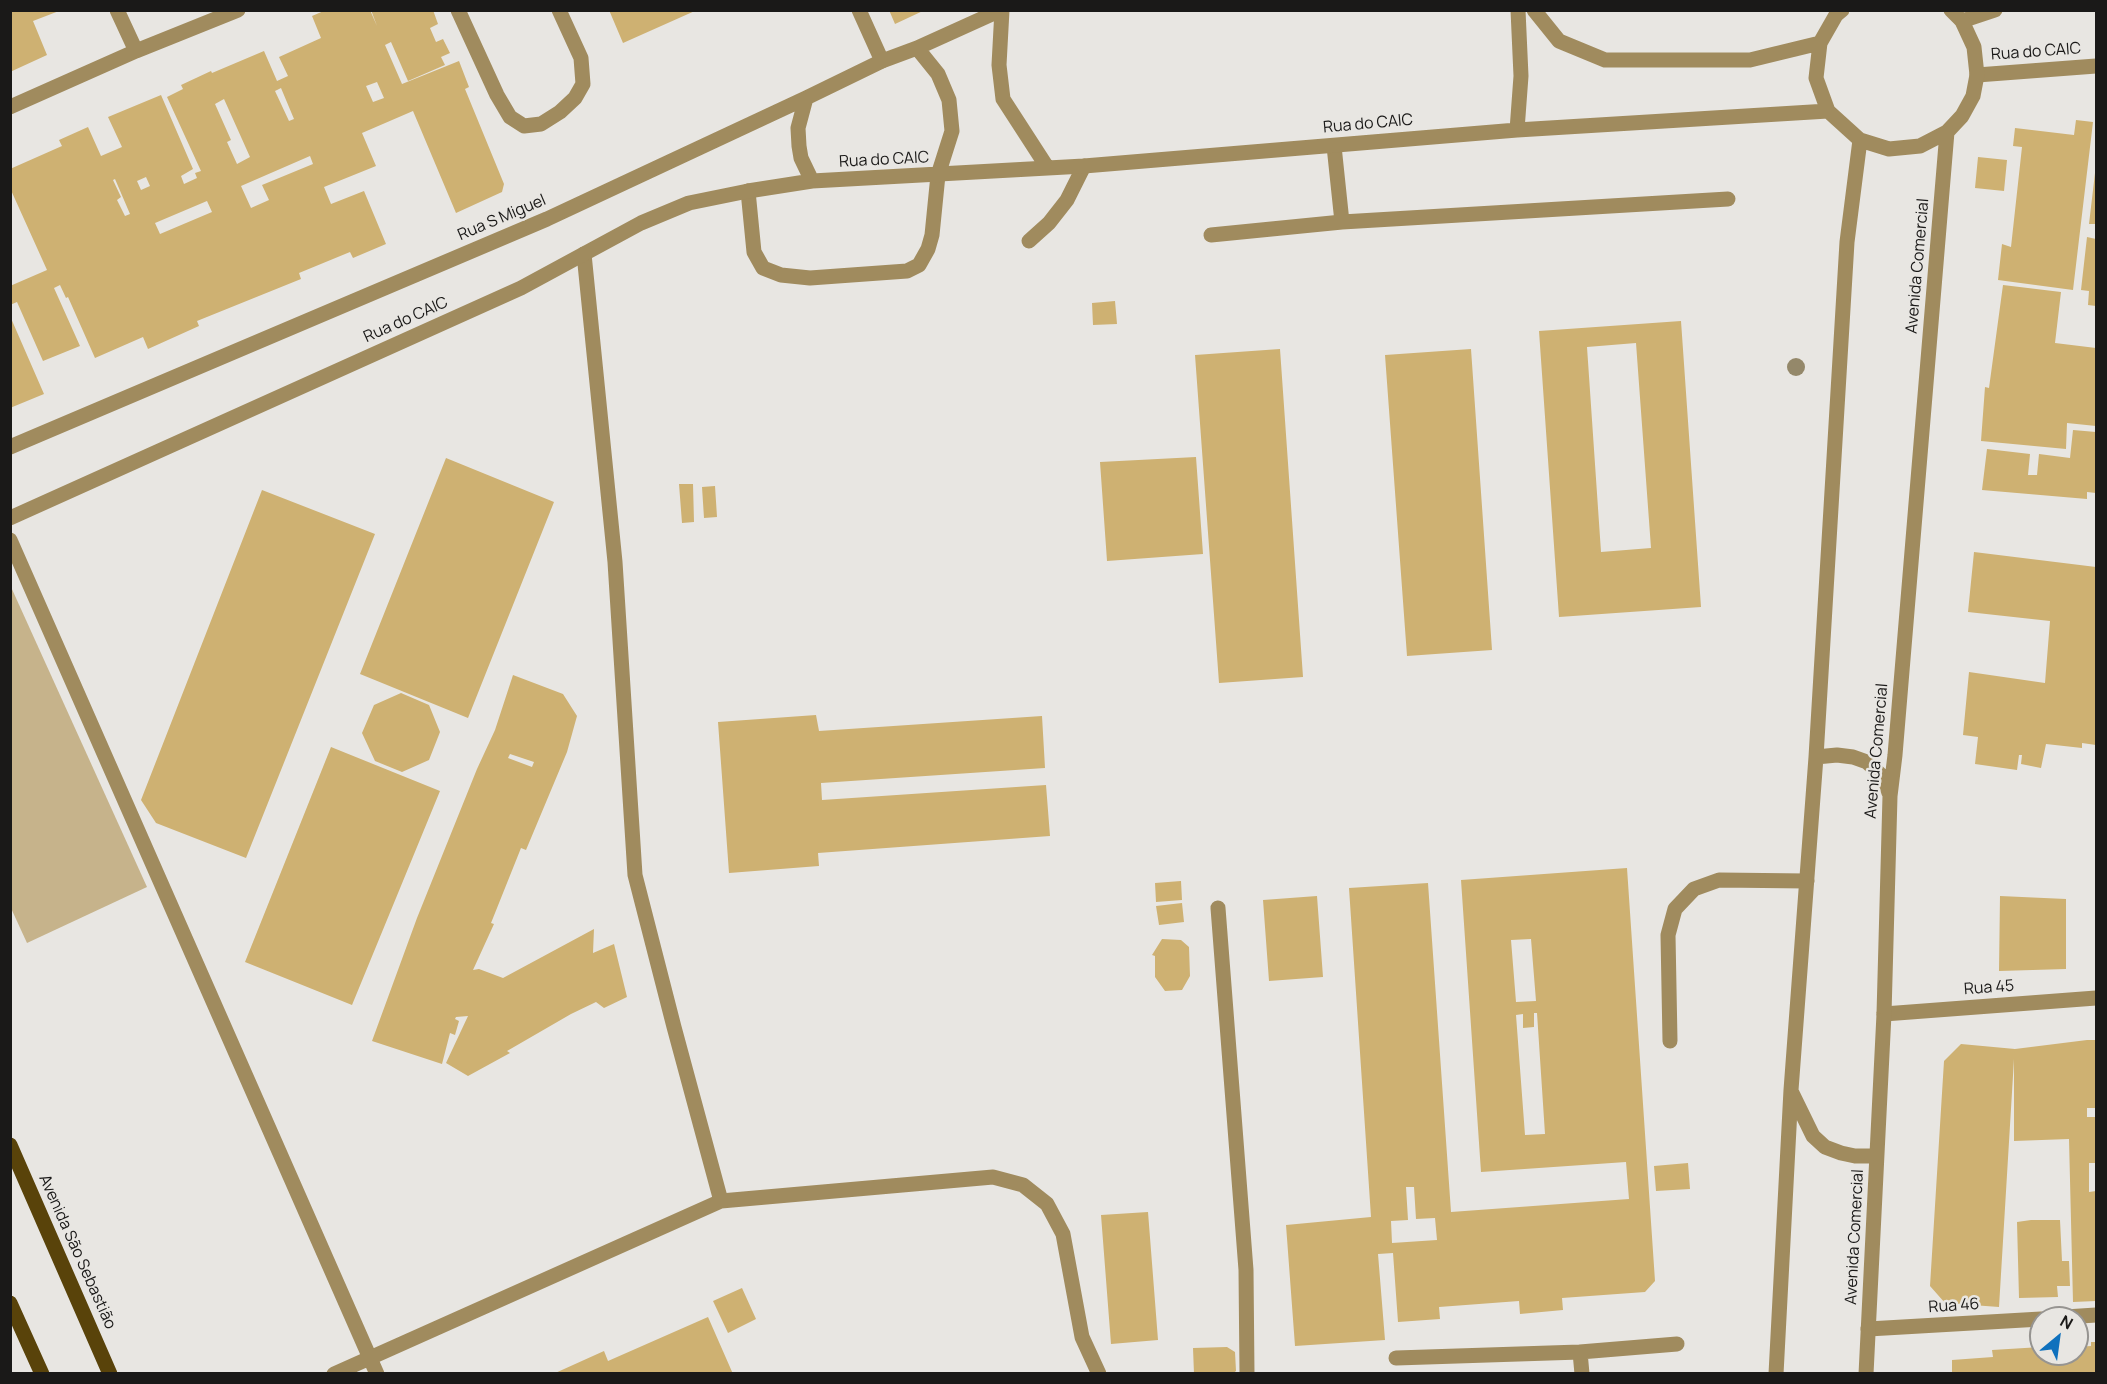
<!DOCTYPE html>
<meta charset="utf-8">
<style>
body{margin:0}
#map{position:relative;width:2107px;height:1384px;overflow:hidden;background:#e8e6e2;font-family:Manrope,sans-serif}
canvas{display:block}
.frame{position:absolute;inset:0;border:12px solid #1a1918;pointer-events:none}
.north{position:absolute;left:2029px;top:1306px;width:60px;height:60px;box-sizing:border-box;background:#e8e6e2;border:2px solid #969491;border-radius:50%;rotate:29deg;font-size:16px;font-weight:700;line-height:24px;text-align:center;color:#1a1918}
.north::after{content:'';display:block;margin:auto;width:21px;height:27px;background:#0f71bd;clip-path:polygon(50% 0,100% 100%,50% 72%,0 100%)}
</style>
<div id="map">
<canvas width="2107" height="1384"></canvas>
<div class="frame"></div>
<div class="north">N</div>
</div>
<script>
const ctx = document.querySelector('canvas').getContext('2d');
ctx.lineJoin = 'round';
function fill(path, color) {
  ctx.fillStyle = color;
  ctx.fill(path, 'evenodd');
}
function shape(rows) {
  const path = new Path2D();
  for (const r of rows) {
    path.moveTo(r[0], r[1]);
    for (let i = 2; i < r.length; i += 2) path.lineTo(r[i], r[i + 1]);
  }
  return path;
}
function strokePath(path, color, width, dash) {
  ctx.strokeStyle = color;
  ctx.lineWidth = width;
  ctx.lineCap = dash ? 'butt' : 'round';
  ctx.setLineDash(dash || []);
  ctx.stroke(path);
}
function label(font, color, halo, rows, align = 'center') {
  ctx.font = font + ' Manrope,sans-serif';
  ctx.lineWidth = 5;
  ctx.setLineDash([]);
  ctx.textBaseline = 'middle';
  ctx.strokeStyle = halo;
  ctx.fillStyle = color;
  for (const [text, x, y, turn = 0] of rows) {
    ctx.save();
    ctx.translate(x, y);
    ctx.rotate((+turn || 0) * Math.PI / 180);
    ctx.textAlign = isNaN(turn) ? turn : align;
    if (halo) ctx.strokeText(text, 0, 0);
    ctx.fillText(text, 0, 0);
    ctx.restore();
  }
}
fill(shape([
 [11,587,147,887,27,943,10,906]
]), '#c6b38b');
fill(shape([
 [326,10,370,10,377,26,371,10,433,10,438,24,430,28,436,42,443,39,450,53,441,57,445,65,408,81,391,42,385,45,402,84,459,61,469,87,465,89,504,184,502,192,456,213,413,111,362,133,376,166,324,187,331,204,364,191,386,244,353,258,350,252,299,273,301,279,197,321,199,326,148,349,143,337,95,358,68,297,66,298,60,285,54,288,80,346,43,361,17,302,10,305,10,286,47,270,10,188,10,169,62,146,59,140,88,127,101,156,122,147,108,117,161,95,193,169,181,176,184,184,197,178,195,173,201,171,167,97,183,89,181,85,211,71,212,73,264,51,277,81,288,76,279,57,321,38,312,16],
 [377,82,384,98,373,102,366,86],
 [281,88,294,119,289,121,275,91],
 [224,99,250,157,237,164,227,142,231,140,215,104],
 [310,156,313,164,262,185,269,200,251,208,241,186],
 [146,177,150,186,141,190,137,181],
 [115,179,130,214,125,216,117,200,121,197,113,180],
 [207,201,212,212,160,234,155,223],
 [609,10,697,10,623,43],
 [889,10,925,10,895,24],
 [10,11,59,11,33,21,47,55,10,72],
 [2076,120,2093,122,2073,290,1998,280,2002,244,2011,247,2022,147,2013,146,2015,128,2074,135],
 [1978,157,2007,160,2004,191,1975,188],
 [2095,173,2096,174,2096,224,2089,224],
 [2087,237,2096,239,2096,306,2088,305,2089,291,2081,290],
 [2003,285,2061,292,2055,343,2096,348,2096,426,2067,423,2066,449,1981,441,1985,387,1989,388],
 [1115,301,1117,324,1093,325,1092,303],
 [10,316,44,394,10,408],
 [1681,321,1701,607,1559,617,1539,331],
 [1636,343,1651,548,1601,552,1587,347],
 [1280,349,1303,677,1219,683,1195,355],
 [1471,349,1492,650,1407,656,1385,355],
 [2073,430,2096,432,2096,493,2087,492,2087,499,1982,490,1987,449,2030,454,2028,475,2037,475,2039,454,2070,458],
 [1196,457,1203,554,1107,561,1100,462],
 [446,458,554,502,468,718,360,674],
 [679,484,693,484,694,522,682,523],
 [715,486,717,517,704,518,702,487],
 [262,490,375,534,246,858,156,823,141,800],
 [1974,552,2096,567,2096,745,2082,743,2082,748,2046,744,2041,768,2021,764,2022,755,2019,755,2017,770,1975,764,1978,737,1963,735,1969,672,2045,683,2050,621,1968,612],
 [513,675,563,694,577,716,567,752,526,850,521,848,491,923,494,924,473,970,479,969,503,978,594,929,593,953,614,944,627,997,604,1008,596,1002,571,1014,507,1051,510,1053,468,1076,446,1063,468,1016,456,1017,455,1019,459,1021,455,1035,450,1033,442,1064,372,1041,417,918,477,769,495,730],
 [510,754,534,762,532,767,508,758],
 [401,693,429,705,440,732,429,760,402,772,375,761,362,733,374,705],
 [816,715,819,731,1042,716,1045,768,821,783,822,800,1046,785,1050,836,818,853,819,866,729,873,718,722],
 [331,747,440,791,352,1005,245,962],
 [1627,868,1655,1281,1645,1292,1562,1298,1563,1310,1520,1314,1519,1301,1439,1307,1440,1319,1398,1322,1393,1253,1378,1254,1385,1340,1295,1346,1286,1225,1371,1217,1349,888,1428,883,1451,1212,1629,1199,1626,1162,1481,1172,1461,880],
 [1531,939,1536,1001,1516,1002,1511,940],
 [1534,1013,1537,1013,1545,1134,1525,1135,1516,1015,1523,1014,1523,1028,1534,1027],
 [1406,1187,1414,1187,1416,1219,1435,1218,1437,1240,1392,1243,1391,1221,1408,1220],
 [1181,881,1182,900,1156,902,1155,883],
 [1317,896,1323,977,1269,981,1263,900],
 [2000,896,2066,899,2066,969,1999,971],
 [1182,903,1184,922,1159,925,1156,906],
 [1162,939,1181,940,1189,947,1190,976,1182,990,1165,991,1155,977,1155,956,1152,955],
 [2087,1040,2096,1040,2096,1108,2087,1108,2087,1117,2096,1117,2096,1163,2089,1163,2089,1192,2096,1191,2096,1301,2073,1302,2069,1139,2014,1141,2014,1059,1999,1307,1945,1303,1930,1286,1944,1061,1961,1044,2015,1049],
 [1688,1163,1690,1189,1656,1191,1654,1166],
 [1148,1212,1158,1340,1111,1344,1101,1215],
 [2031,1220,2060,1220,2062,1261,2069,1261,2070,1286,2057,1286,2058,1297,2019,1298,2017,1222],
 [742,1288,756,1319,728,1333,713,1301],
 [708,1317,733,1374,553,1374,604,1351,608,1361],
 [2091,1342,2096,1342,2096,1374,1952,1374,1952,1360,1993,1357,1992,1350,2041,1347,2041,1354,2077,1354,2077,1347,2091,1346],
 [1227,1347,1235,1352,1236,1371,1232,1374,1194,1374,1193,1348]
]), '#ceb172');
strokePath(shape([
 [458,10,497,95,510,117,524,126,541,124,560,112,575,98,583,84,581,58,559,10],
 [1962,21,1995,10],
 [1334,146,1342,222],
 [748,191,754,252,763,268,781,275,810,278,907,271,919,265,928,249,932,235,938,175],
 [1211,235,1342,222,1728,199],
 [1029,241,1049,223,1067,200,1084,166],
 [1218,908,1246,1270,1247,1374],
 [1670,1041,1668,935,1675,909,1694,889,1719,880,1807,881],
 [1396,1358,1580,1352],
 [1582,1374,1580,1352,1677,1344]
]), '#a08b5e', 15);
strokePath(shape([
 [117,10,136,51],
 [859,10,882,61],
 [1977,75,2096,66],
 [10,107,136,51,238,10],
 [584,254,615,562,635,875,674,1027,721,1201],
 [10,540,377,1374],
 [1884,1014,2096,998],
 [2050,1318,2096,1315],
 [1868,1329,2041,1319],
 [334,1374,721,1201,993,1177,1023,1185,1047,1204,1063,1234,1082,1337,1099,1374]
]), '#a08b5e', 15);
strokePath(shape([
 [1002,10,999,65,1003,99,1047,167],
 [1534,10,1559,41,1605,60,1750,60,1820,43],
 [1842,10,1836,15,1820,43,1816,78,1828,111,1860,140,1889,149,1920,146,1947,132,1962,116,1973,96,1977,75,1974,47,1962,21,1951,10],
 [917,48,938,74,949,100,952,131,938,175],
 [806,98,798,128,799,146,801,158,812,181],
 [1517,130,1521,76,1518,10],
 [10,447,547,219,806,98,882,61,917,48,1001,10],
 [10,518,521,288,641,223,689,203,748,191,812,181,1084,166,1517,130,1828,111],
 [1816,757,1837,755,1853,757,1867,762,1884,778,1889,793],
 [1792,1093,1813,1136,1825,1147,1841,1153,1855,1156,1876,1156],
 [1776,1374,1791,1090,1816,757,1847,242,1860,140],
 [1866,1374,1884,1014,1890,796,1895,755,1947,132]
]), '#a08b5e', 15);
strokePath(shape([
 [10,1145,110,1374],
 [10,1303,42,1374]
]), '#59430a', 15);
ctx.fillStyle = '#94886a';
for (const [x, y] of [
 [1796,367]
]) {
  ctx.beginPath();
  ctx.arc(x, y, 9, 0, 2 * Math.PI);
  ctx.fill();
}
label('16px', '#1a1918', '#e8e6e2', [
 ["Rua do CAIC",2036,52,-4],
 ["Rua do CAIC",1368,124,-5],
 ["Rua do CAIC",884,160,-3],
 ["Rua S Miguel",502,218,-23],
 ["Avenida Comercial",1918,266,-85],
 ["Rua do CAIC",406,320,-24],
 ["Avenida Comercial",1877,751,-85],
 ["Rua 45",1989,988,-4],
 ["Avenida Comercial",1855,1237,-87],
 ["Avenida São Sebastião",77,1252,66],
 ["Rua 46",1954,1306,-4]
]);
</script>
